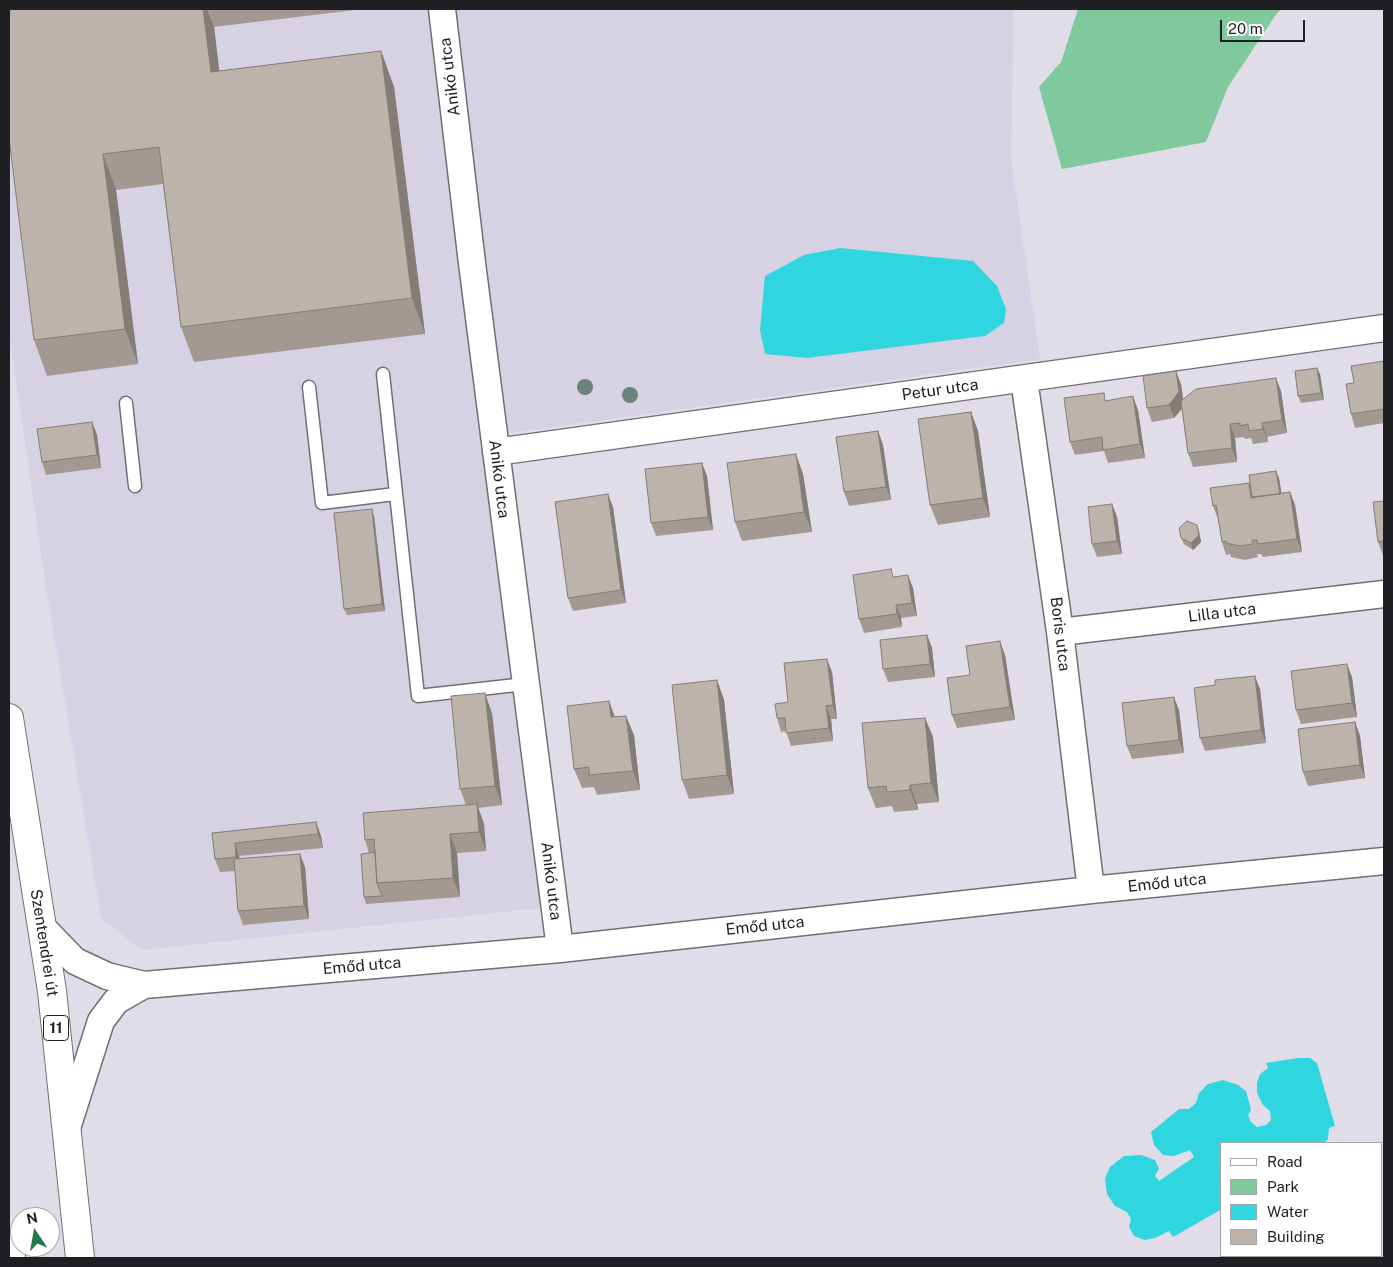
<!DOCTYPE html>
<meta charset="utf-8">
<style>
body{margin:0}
#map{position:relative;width:1393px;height:1267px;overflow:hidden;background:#e0dde9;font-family:"Public Sans",sans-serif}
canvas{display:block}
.frame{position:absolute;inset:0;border:10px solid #201f23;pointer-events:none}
.legend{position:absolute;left:1220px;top:1142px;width:162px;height:115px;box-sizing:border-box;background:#fff;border:1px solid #a6a5a7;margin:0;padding:6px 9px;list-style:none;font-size:15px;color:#201f23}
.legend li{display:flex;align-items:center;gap:10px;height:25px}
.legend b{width:25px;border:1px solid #a6a5a7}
.north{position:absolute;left:10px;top:1207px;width:50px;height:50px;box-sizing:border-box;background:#fff;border:1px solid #a6a5a7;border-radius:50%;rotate:348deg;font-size:14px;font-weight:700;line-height:20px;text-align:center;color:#201f23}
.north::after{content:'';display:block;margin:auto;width:18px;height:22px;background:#23784b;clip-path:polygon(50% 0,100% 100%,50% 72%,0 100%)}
.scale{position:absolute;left:1220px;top:20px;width:85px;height:22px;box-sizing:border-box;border:2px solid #201f23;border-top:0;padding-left:6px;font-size:15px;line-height:18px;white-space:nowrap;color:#201f23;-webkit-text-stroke:4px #fff;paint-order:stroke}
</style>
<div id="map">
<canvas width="1393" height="1267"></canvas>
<div class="frame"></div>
<ul class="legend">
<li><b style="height:6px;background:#fff"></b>Road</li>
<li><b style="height:14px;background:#7fc99d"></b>Park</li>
<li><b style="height:14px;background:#2fd6e0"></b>Water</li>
<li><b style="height:14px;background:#bcb3aa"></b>Building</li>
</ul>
<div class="north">N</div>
<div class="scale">20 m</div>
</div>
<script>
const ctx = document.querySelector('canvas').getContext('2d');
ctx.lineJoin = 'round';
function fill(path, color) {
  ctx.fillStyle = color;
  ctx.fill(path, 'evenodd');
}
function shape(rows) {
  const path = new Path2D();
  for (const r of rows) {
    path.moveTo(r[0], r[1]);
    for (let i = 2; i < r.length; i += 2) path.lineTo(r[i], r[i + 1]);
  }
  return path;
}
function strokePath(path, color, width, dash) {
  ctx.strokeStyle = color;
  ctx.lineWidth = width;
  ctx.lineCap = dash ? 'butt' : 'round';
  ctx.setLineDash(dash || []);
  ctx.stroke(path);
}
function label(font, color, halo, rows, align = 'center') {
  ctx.font = font + ' "Public Sans",sans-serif';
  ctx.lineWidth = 5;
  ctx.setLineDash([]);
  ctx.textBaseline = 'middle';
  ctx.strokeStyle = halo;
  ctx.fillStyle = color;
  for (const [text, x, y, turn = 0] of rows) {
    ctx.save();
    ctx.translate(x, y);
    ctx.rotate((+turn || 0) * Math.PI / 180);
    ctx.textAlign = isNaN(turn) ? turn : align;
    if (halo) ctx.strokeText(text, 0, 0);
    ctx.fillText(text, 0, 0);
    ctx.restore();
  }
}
fill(shape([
 [9,9,1014,9,1011,158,1040,359,482,437,542,908,142,950,101,918,45,581,9,331]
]), '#d6d1e3');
fill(shape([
 [1078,9,1282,9,1277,13,1228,87,1206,142,1062,169,1039,87,1061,62]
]), '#7fc99d');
fill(shape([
 [840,248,973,261,997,286,1006,309,1004,323,985,336,807,358,765,354,760,330,765,276,804,255],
 [1298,1058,1310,1058,1317,1063,1335,1126,1329,1128,1328,1139,1324,1143,1222,1143,1222,1209,1173,1237,1169,1231,1155,1238,1145,1240,1134,1236,1129,1227,1131,1219,1127,1212,1115,1206,1107,1194,1105,1178,1110,1167,1124,1156,1141,1155,1155,1160,1159,1169,1155,1176,1159,1181,1194,1157,1190,1150,1174,1156,1163,1155,1154,1145,1151,1132,1179,1109,1189,1109,1196,1103,1199,1093,1208,1084,1223,1080,1238,1085,1246,1091,1251,1110,1248,1115,1251,1122,1257,1127,1266,1125,1271,1120,1270,1111,1263,1105,1257,1093,1257,1083,1260,1074,1268,1068,1266,1063]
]), '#2fd6e0');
const service = shape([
 [383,374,418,696,525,684],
 [309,387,322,503,395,494],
 [126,403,135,486]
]);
const minor = shape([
 [442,9,472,263,560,949],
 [1024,379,1060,632,1091,890],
 [496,452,1384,328],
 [1060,632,1384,594],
 [42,927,75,961,107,976,144,985,560,949,1091,890,1384,861],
 [67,1128,101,1021,116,1001,144,985]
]);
const primary = shape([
 [9,718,52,991,80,1258],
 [9,1243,11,1258]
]);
strokePath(service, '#716e78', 15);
strokePath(minor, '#716e78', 29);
strokePath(primary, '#716e78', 30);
strokePath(service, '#fff', 12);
strokePath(minor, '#fff', 26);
strokePath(primary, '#fff', 28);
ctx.fillStyle = '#6c837c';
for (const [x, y] of [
 [585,387],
 [630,395]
]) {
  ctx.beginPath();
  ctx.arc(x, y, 8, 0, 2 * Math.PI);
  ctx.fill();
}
fill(shape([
 [9,9,363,9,214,27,219,71,381,51,394,87,425,334,194,362,181,327,163,184,116,190,138,364,47,376,34,340],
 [1384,361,1384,423,1355,428,1351,414,1354,383],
 [1320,374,1324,400,1301,403,1298,396],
 [1181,384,1183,399,1281,391,1287,433,1267,437,1268,442,1253,444,1251,438,1245,439,1244,437,1235,438,1237,462,1193,467,1188,453,1182,409,1174,418,1152,422,1147,408],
 [1107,400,1138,410,1145,458,1108,463,1104,451,1075,455,1070,442],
 [971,412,978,431,990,517,938,525,930,505],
 [92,422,97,435,101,468,46,475,42,462],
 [878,431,883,445,891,500,849,506,844,492],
 [803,474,812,532,742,541,735,522],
 [707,476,713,530,656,536,651,523],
 [1279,478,1281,493,1290,492,1295,505,1302,552,1263,557,1261,554,1257,554,1258,557,1245,560,1231,557,1230,554,1226,555,1222,542,1218,519,1213,506,1249,483,1251,488],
 [1384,501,1384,555,1383,555,1378,542],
 [1112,504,1117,517,1122,554,1097,557,1092,544],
 [613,507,626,603,573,611,568,598],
 [374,516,385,611,347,615,344,609],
 [1197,525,1199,532,1201,542,1193,550,1184,544,1181,538],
 [894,577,913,588,917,616,901,618,902,627,864,633,859,619],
 [927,635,932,648,935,677,888,682,883,669],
 [1005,655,1015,720,957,728,952,715],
 [832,672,837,719,831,719,833,741,791,746,786,731,781,732,777,718,788,702],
 [1352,677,1357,717,1301,724,1296,710],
 [717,680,724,700,734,794,689,799,682,780],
 [1260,689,1266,743,1205,751,1200,738],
 [609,701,615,717,634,735,640,790,597,795,594,787,582,788,574,769],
 [1179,710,1184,753,1132,759,1127,746],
 [492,713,502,805,478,808,484,824,486,851,457,853,460,897,366,904,364,897,369,853,365,840,466,805,460,789],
 [925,718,933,737,939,802,917,804,918,810,894,812,892,806,876,808,868,788],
 [1355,722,1360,736,1365,778,1308,786,1303,772],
 [316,822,321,836,323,848,239,856,240,859,305,867,309,919,243,925,238,911,235,871,220,872,215,859,212,833]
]), '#a29a92');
fill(shape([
 [203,9,207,9,214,27,224,108,211,72],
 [381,51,394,87,425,334,412,298],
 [103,154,116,190,138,364,125,329],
 [1317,368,1320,374,1324,400,1321,393],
 [1176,371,1181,384,1184,406,1174,418,1169,405],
 [1276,378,1281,391,1287,433,1282,420],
 [1133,396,1138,410,1145,458,1140,444],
 [971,412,978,431,990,517,983,498],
 [92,422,97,435,101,468,97,455],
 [1262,423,1267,437,1268,442,1263,429],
 [1230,424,1235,438,1237,462,1232,448],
 [878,431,883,445,891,500,886,487],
 [796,454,803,474,812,532,804,512],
 [702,463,707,476,713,530,708,517],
 [1276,471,1279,478,1283,502,1280,496],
 [1290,492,1295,505,1302,552,1297,539],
 [608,494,613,507,626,603,621,590],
 [1112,504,1117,517,1122,554,1117,541],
 [372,509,374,516,385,611,382,604],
 [1197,525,1199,532,1201,542,1193,550,1191,543],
 [908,575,913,588,917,616,912,603],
 [896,605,901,618,902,627,897,614],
 [927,635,932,648,935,677,930,664],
 [1000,641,1005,655,1015,720,1010,707],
 [827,659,832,672,837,719,833,705],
 [1347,664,1352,677,1357,717,1352,703],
 [1255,676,1260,689,1266,743,1261,730],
 [717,680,724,700,734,794,727,775],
 [485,693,492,713,502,805,495,786],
 [1174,697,1179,710,1184,753,1179,740],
 [609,701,616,721,611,717],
 [826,706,831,719,833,741,829,728],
 [626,716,634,735,640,790,633,771],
 [925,718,933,737,939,802,931,783],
 [1355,722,1360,736,1365,778,1360,765],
 [910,785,917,804,918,810,910,790],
 [477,804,484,824,486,851,479,832],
 [316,822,321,836,323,848,318,834],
 [450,834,457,853,460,897,453,878],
 [235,843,239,856,241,870,236,857],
 [300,854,305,867,309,919,304,906]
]), '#847d77');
const building = shape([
 [9,9,203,9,211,72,381,51,412,298,181,327,159,147,103,154,125,329,34,340,9,138,9,9],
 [1384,361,1384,409,1351,414,1346,384,1354,383,1351,366,1384,361],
 [1317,368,1321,393,1298,396,1295,371,1317,368],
 [1176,371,1179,392,1169,405,1147,408,1143,376,1176,371],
 [1276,378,1282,420,1262,423,1263,429,1249,431,1248,424,1240,426,1240,423,1230,424,1232,448,1188,453,1181,401,1196,389,1276,378],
 [1104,393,1105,401,1133,396,1140,444,1103,450,1102,437,1070,442,1064,398,1104,393],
 [971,412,983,498,930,505,918,419,971,412],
 [92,422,97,455,42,462,37,429,92,422],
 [878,431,886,487,844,492,836,437,878,431],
 [796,454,804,512,735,522,727,463,796,454],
 [702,463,708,517,651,523,645,469,702,463],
 [1276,471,1280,494,1252,497,1249,475,1276,471],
 [1249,483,1251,498,1290,492,1297,539,1258,544,1257,540,1252,540,1253,544,1240,546,1226,543,1226,541,1222,542,1216,505,1213,506,1210,488,1249,483],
 [608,494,621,590,568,598,555,502,608,494],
 [1384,501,1384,541,1378,542,1373,502,1384,501],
 [1112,504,1117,541,1092,544,1088,507,1112,504],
 [372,509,382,604,344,609,334,513,372,509],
 [1187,521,1197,525,1199,535,1191,543,1181,538,1179,528,1187,521],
 [891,569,893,577,908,575,912,603,896,605,897,614,859,619,853,575,891,569],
 [927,635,930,664,883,669,880,640,927,635],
 [1000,641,1010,707,952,715,947,678,970,675,966,646,1000,641],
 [827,659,833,705,826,706,829,728,786,733,785,718,777,718,775,704,788,702,784,663,827,659],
 [1347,664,1352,703,1296,710,1291,671,1347,664],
 [1255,676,1261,730,1200,738,1194,688,1215,685,1215,680,1255,676],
 [717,680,727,775,682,780,672,685,717,680],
 [485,693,495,786,460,789,451,696,485,693],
 [1174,697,1179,740,1127,746,1122,703,1174,697],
 [609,701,611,717,626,716,633,771,589,775,589,767,574,769,567,706,609,701],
 [925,718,931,783,910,785,910,790,887,792,886,786,868,788,862,723,925,718],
 [1355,722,1360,765,1303,772,1298,729,1355,722],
 [477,804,479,832,450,834,453,878,377,883,374,839,365,840,363,813,477,804],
 [316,822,318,834,235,843,236,857,215,859,212,833,316,822],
 [375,852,377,883,382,896,364,897,361,854,375,852],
 [300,854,304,906,238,911,234,859,300,854]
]);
fill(building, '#bcb3aa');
strokePath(building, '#847d77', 1);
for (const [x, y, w] of [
 [56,1028,25]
]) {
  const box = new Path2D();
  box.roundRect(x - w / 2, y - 12.5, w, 25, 4);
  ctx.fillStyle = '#fff';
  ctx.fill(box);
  strokePath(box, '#201f23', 1);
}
label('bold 15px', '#201f23', null, [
 ["11",56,1028]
]);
label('16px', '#201f23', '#fff', [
 ["Anikó utca",450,77,-97],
 ["Petur utca",940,390,-8],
 ["Anikó utca",499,479,83],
 ["Lilla utca",1222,613,-7],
 ["Boris utca",1060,634,83],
 ["Anikó utca",551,881,83],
 ["Emőd utca",1167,883,-6],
 ["Emőd utca",765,926,-6],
 ["Szentendrei út",44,943,81],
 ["Emőd utca",362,966,-5]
]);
</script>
